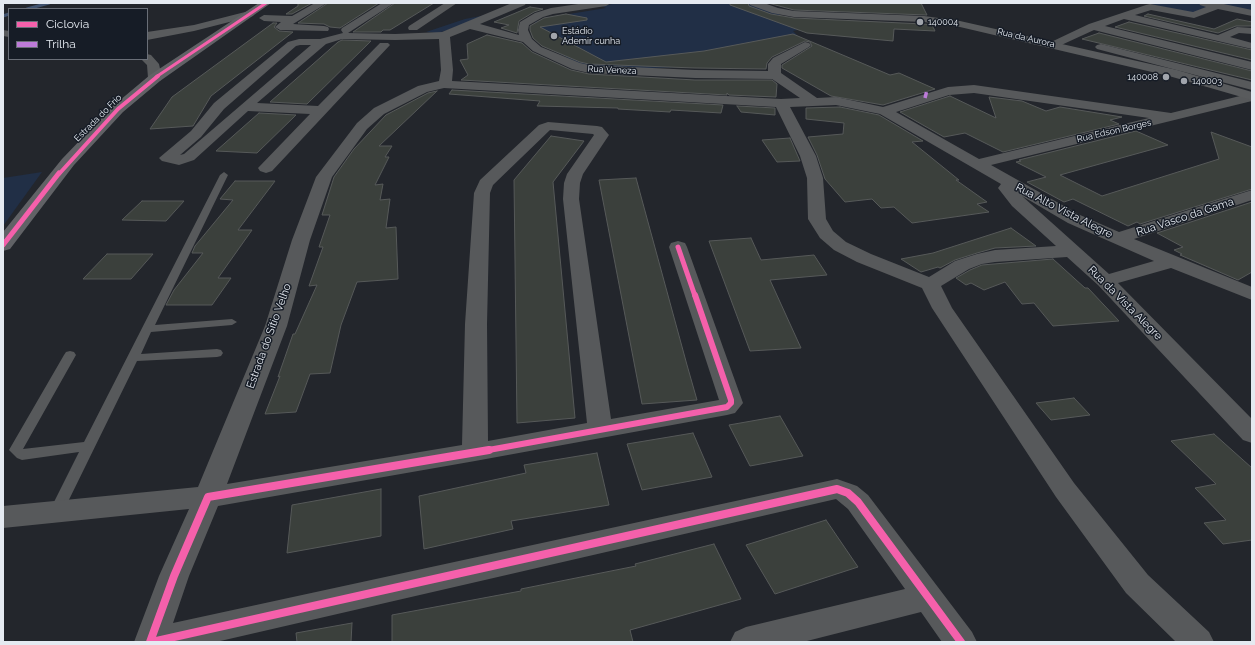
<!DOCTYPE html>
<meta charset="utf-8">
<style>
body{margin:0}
#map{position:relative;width:1255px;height:645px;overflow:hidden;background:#23262c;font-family:Raleway,sans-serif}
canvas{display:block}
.frame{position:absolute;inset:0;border:4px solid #e5eaf1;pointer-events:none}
.legend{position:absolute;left:8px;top:8px;width:140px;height:52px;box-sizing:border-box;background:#161c26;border:1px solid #696e77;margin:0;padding:5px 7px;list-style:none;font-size:12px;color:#e5eaf1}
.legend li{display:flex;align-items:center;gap:8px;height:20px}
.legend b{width:20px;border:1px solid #696e77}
</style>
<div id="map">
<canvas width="1255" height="645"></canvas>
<div class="frame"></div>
<ul class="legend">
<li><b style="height:5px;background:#f560ab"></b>Ciclovia</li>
<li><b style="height:5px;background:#bd7bd9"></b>Trilha</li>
</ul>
</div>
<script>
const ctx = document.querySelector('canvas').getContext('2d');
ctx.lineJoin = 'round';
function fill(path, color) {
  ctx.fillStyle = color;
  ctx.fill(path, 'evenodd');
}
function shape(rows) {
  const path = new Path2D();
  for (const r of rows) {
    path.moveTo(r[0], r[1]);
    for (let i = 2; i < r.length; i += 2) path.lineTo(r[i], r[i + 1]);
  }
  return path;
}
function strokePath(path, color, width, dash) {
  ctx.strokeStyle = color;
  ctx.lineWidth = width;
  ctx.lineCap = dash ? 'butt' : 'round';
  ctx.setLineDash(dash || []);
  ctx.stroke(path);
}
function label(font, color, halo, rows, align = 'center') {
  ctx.font = font + ' Raleway,sans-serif';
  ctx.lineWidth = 3;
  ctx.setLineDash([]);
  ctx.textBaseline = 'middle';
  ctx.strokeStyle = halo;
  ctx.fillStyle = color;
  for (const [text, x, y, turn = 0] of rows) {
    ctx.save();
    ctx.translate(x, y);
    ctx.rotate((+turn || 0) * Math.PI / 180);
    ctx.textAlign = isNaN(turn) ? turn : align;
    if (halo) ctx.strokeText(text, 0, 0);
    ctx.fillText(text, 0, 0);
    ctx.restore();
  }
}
fill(shape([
 [617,3,749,3,779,14,797,30,793,31,798,36,719,66,620,69,582,65,550,49,536,27,535,22,557,16,606,8,602,6],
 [1146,3,1252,3,1252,13,1217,6,1199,15],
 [486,15,445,31,437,33,426,32,465,19],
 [42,172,3,226,3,178]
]), '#212f46');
strokePath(shape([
 [27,9,49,3],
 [3,16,9,14]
]), '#40526e', 3);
const building = shape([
 [298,3,312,3,292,14,286,14,298,6,298,3],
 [328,3,379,3,340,28,330,27,324,24,298,23,328,3],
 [395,3,434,3,390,30,383,30,381,32,353,32,395,3],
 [730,3,748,3,749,6,771,14,794,18,924,24,932,25,935,31,894,29,893,41,807,33,730,5,730,3],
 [768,3,921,3,927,15,794,10,768,3],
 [530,7,543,9,534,12,519,21,517,33,501,28,509,25,494,22,530,7],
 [566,14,587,18,587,20,540,27,606,62,704,51,793,34,890,75,899,73,935,89,883,105,831,96,782,68,782,65,812,46,810,42,805,41,772,57,767,63,766,69,695,68,589,64,580,62,542,46,533,38,530,30,530,26,544,18,566,14],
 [1148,14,1214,29,1237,19,1252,22,1252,26,1236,26,1218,33,1144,16,1148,14],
 [1129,22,1252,50,1252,60,1115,27,1129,22],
 [273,23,277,23,274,27,279,31,293,32,211,96,193,126,150,129,172,97,273,23],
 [1099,33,1252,71,1252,80,1082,39,1099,33],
 [487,35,522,43,532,52,571,70,589,74,695,80,772,80,777,84,776,97,729,95,727,93,727,95,461,80,468,75,460,60,468,59,467,44,487,35],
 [342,40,371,41,307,104,270,102,338,42,342,40],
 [452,90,723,105,721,113,671,110,670,112,618,109,618,108,537,106,540,101,449,94,452,90],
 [437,91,379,146,392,146,385,157,389,157,375,185,383,184,380,200,390,199,386,228,396,227,398,279,357,282,341,325,330,373,310,374,296,412,265,414,280,376,278,377,293,334,295,334,317,285,309,286,323,247,319,247,330,215,322,215,334,177,354,149,386,115,428,93,437,91],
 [950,96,996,118,989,97,1022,101,1046,111,1060,107,1122,117,1110,120,1119,124,1003,152,965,133,944,137,900,112,950,96],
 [737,106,775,108,775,115,741,112,737,106],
 [840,107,879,115,923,141,912,142,959,180,956,180,987,202,977,204,989,212,912,223,894,207,881,208,872,199,845,202,825,179,817,155,808,137,843,134,844,123,806,119,806,108,840,107],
 [259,113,296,115,257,153,216,151,259,113],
 [1136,131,1168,145,1060,175,1102,196,1219,159,1211,132,1252,147,1252,189,1140,224,1137,222,1128,226,1073,199,1064,202,1027,182,1046,177,1016,162,1021,161,1019,160,1136,131],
 [551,136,584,141,553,182,575,418,517,423,514,180,551,136],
 [790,138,800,161,777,162,762,140,790,138],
 [636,178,687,365,697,400,642,404,599,180,636,178],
 [235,181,275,181,238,230,252,230,218,278,231,278,212,305,166,305,174,290,203,253,192,253,195,246,233,200,220,199,235,181],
 [142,201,184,201,166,221,122,220,142,201],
 [1252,202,1252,272,1238,280,1180,255,1182,254,1174,250,1183,247,1157,233,1252,202],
 [1011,228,1036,246,995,248,977,253,955,260,940,268,938,267,921,272,901,259,933,253,1011,228],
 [751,238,761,260,814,255,827,275,770,280,801,348,750,351,709,241,751,238],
 [107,254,153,254,131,279,83,279,107,254],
 [1053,259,1085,288,1088,288,1119,321,1053,326,1034,303,1022,304,1005,282,984,290,971,283,966,285,956,278,970,270,982,265,1053,259],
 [1074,398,1090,415,1051,420,1036,403,1074,398],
 [780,416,803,456,750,466,729,425,780,416],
 [693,433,712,477,642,490,627,444,693,433],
 [1214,434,1252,468,1252,540,1223,544,1204,523,1226,520,1195,488,1216,484,1171,441,1214,434],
 [597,453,609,505,511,521,513,529,424,549,419,496,526,473,524,465,597,453],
 [381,489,381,536,287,553,292,505,381,489],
 [826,520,858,567,775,594,746,545,826,520],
 [714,544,741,599,630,630,633,642,392,642,392,615,521,591,521,589,636,566,635,564,714,544],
 [352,623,351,642,297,642,296,633,352,623]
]);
fill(building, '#3b403c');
strokePath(building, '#565959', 1);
fill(shape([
 [224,172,228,175,155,325,232,319,237,322,232,325,151,332,141,354,217,349,221,350,223,353,221,356,217,357,137,361,61,516,56,518,51,516,49,512,79,452,22,460,17,458,9,450,64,355,66,352,70,351,74,352,76,355,23,449,84,442,220,175,224,172]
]), '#57595b');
fill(shape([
 [315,3,327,3,293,24,324,26,328,27,329,29,328,31,280,30,275,27,281,22,264,21,259,18,264,15,292,16,315,3],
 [382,3,394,3,348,33,395,34,442,32,512,3,526,3,525,5,480,24,519,35,518,30,520,22,535,13,551,8,585,3,611,3,606,6,553,14,543,17,529,25,528,30,532,39,541,47,580,63,589,65,695,70,768,71,768,64,773,58,805,42,809,43,811,45,809,47,781,64,781,73,817,98,836,97,883,107,948,87,974,85,1171,113,1252,93,1252,101,991,165,1080,215,1119,232,1252,190,1252,200,1134,239,1252,287,1252,300,1171,268,1118,283,1252,419,1252,443,1243,440,1098,285,1067,257,995,262,982,264,969,269,941,286,952,308,1074,483,1148,575,1209,632,1214,642,1176,642,1126,593,1056,497,932,308,922,288,857,262,834,250,820,238,808,219,807,178,800,156,776,107,444,88,427,92,384,114,367,129,332,177,310,240,287,326,227,484,462,445,465,324,474,193,480,180,539,125,548,122,597,126,602,127,609,135,583,174,580,183,579,199,611,419,719,400,669,247,671,243,678,241,685,243,687,247,743,403,735,413,727,415,475,461,218,506,189,576,173,623,837,479,857,486,868,495,972,632,977,642,942,642,921,612,803,642,730,642,735,632,746,627,905,589,848,509,836,499,216,642,134,642,159,576,189,509,3,528,3,506,198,487,265,326,292,240,316,177,357,123,374,108,418,86,439,81,441,70,439,39,395,40,342,39,326,44,257,103,318,106,380,43,388,43,390,45,272,171,266,173,260,171,258,168,310,114,248,111,194,160,179,165,162,161,159,158,191,131,214,103,288,42,299,39,320,39,343,33,341,30,342,28,382,3],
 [470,29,523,42,533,51,572,69,589,73,695,78,772,79,800,98,781,99,452,81,453,70,450,37,470,29],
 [300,45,311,45,184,154,180,155,201,137,224,109,296,46,300,45],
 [974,93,1149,118,979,159,896,112,949,95,974,93],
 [836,105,880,114,1001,184,998,188,1012,206,1056,246,995,250,977,254,955,261,929,277,871,254,846,242,833,231,826,219,823,178,816,156,790,107,836,105],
 [550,130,593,134,594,135,567,174,564,183,563,199,587,423,488,441,487,324,490,193,493,185,550,130],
 [1022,196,1068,223,1154,261,1109,274,1022,196],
 [445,3,457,3,417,30,409,30,408,28,409,26,445,3],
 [1199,3,1219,3,1252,10,1252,16,1218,9,1194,18,1151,10,1135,15,1218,35,1237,27,1252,28,1252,34,1239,33,1230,37,1252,43,1252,49,1124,19,1105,26,1252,62,1252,70,1094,30,1057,47,1053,48,1049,47,1047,45,1049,43,1089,24,1146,5,1150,4,1193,12,1206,7,1200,5,1199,3],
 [1101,44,1252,82,1252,90,1097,49,1095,47,1097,45,1101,44]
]), '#57595b');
fill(shape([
 [749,3,764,3,778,8,794,11,924,16,960,21,1177,70,1252,92,1252,100,1169,76,960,27,924,22,794,17,772,13,750,5,749,3],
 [249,11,253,12,254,14,253,16,194,31,147,40,147,32,194,25,249,11],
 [3,30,9,31,9,37,3,36,3,30],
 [147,54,151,55,159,64,162,78,160,81,150,81,148,78,147,65,141,59,147,59,147,54]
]), '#595b5d');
fill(shape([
 [259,3,271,3,160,81,123,112,74,165,10,249,3,251,3,232,62,159,113,106,150,75,259,3]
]), '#616266');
strokePath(shape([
 [925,98,927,90]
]), '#bd7bd9', 3.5, [6, 3.5]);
strokePath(shape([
 [156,77,266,3]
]), '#f560ab', 3);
strokePath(shape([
 [59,174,118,109,158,76]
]), '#f560ab', 4);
strokePath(shape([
 [3,245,59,173],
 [678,247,695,296]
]), '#f560ab', 5);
strokePath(shape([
 [483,451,727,407,731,403,731,400,695,295]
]), '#f560ab', 6);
strokePath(shape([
 [150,642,174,576,208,497,489,450],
 [152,642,837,489,848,493,858,502,961,642]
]), '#f560ab', 8);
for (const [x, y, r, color] of [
 [920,22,4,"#a1a5ac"],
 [554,36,4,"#a1a5ac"],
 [1166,77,4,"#a1a5ac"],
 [1184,81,4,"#a1a5ac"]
]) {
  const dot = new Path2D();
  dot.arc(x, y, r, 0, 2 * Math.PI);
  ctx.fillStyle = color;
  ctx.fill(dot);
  strokePath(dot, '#161c26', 1.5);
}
label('9px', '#e5eaf1', '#161c26', [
 ["140004",928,22],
 ["Estádio",562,31],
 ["Ademir cunha",562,41],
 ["140008",1158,77,"right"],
 ["140003",1192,81]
], 'left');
label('9px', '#e5eaf1', '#161c26', [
 ["Rua da Aurora",1026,38,13],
 ["Rua Veneza",612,70,3],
 ["Estrada do Frio",98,118,-45],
 ["Rua Edson Borges",1114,131,-13]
]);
label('11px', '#e5eaf1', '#161c26', [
 ["Rua Alto Vista Alegre",1064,211,27],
 ["Rua Vasco da Gama",1185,217,-18],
 ["Rua da Vista Alegre",1125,303,45],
 ["Estrada do Sítio Velho",269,336,-70]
]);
</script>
